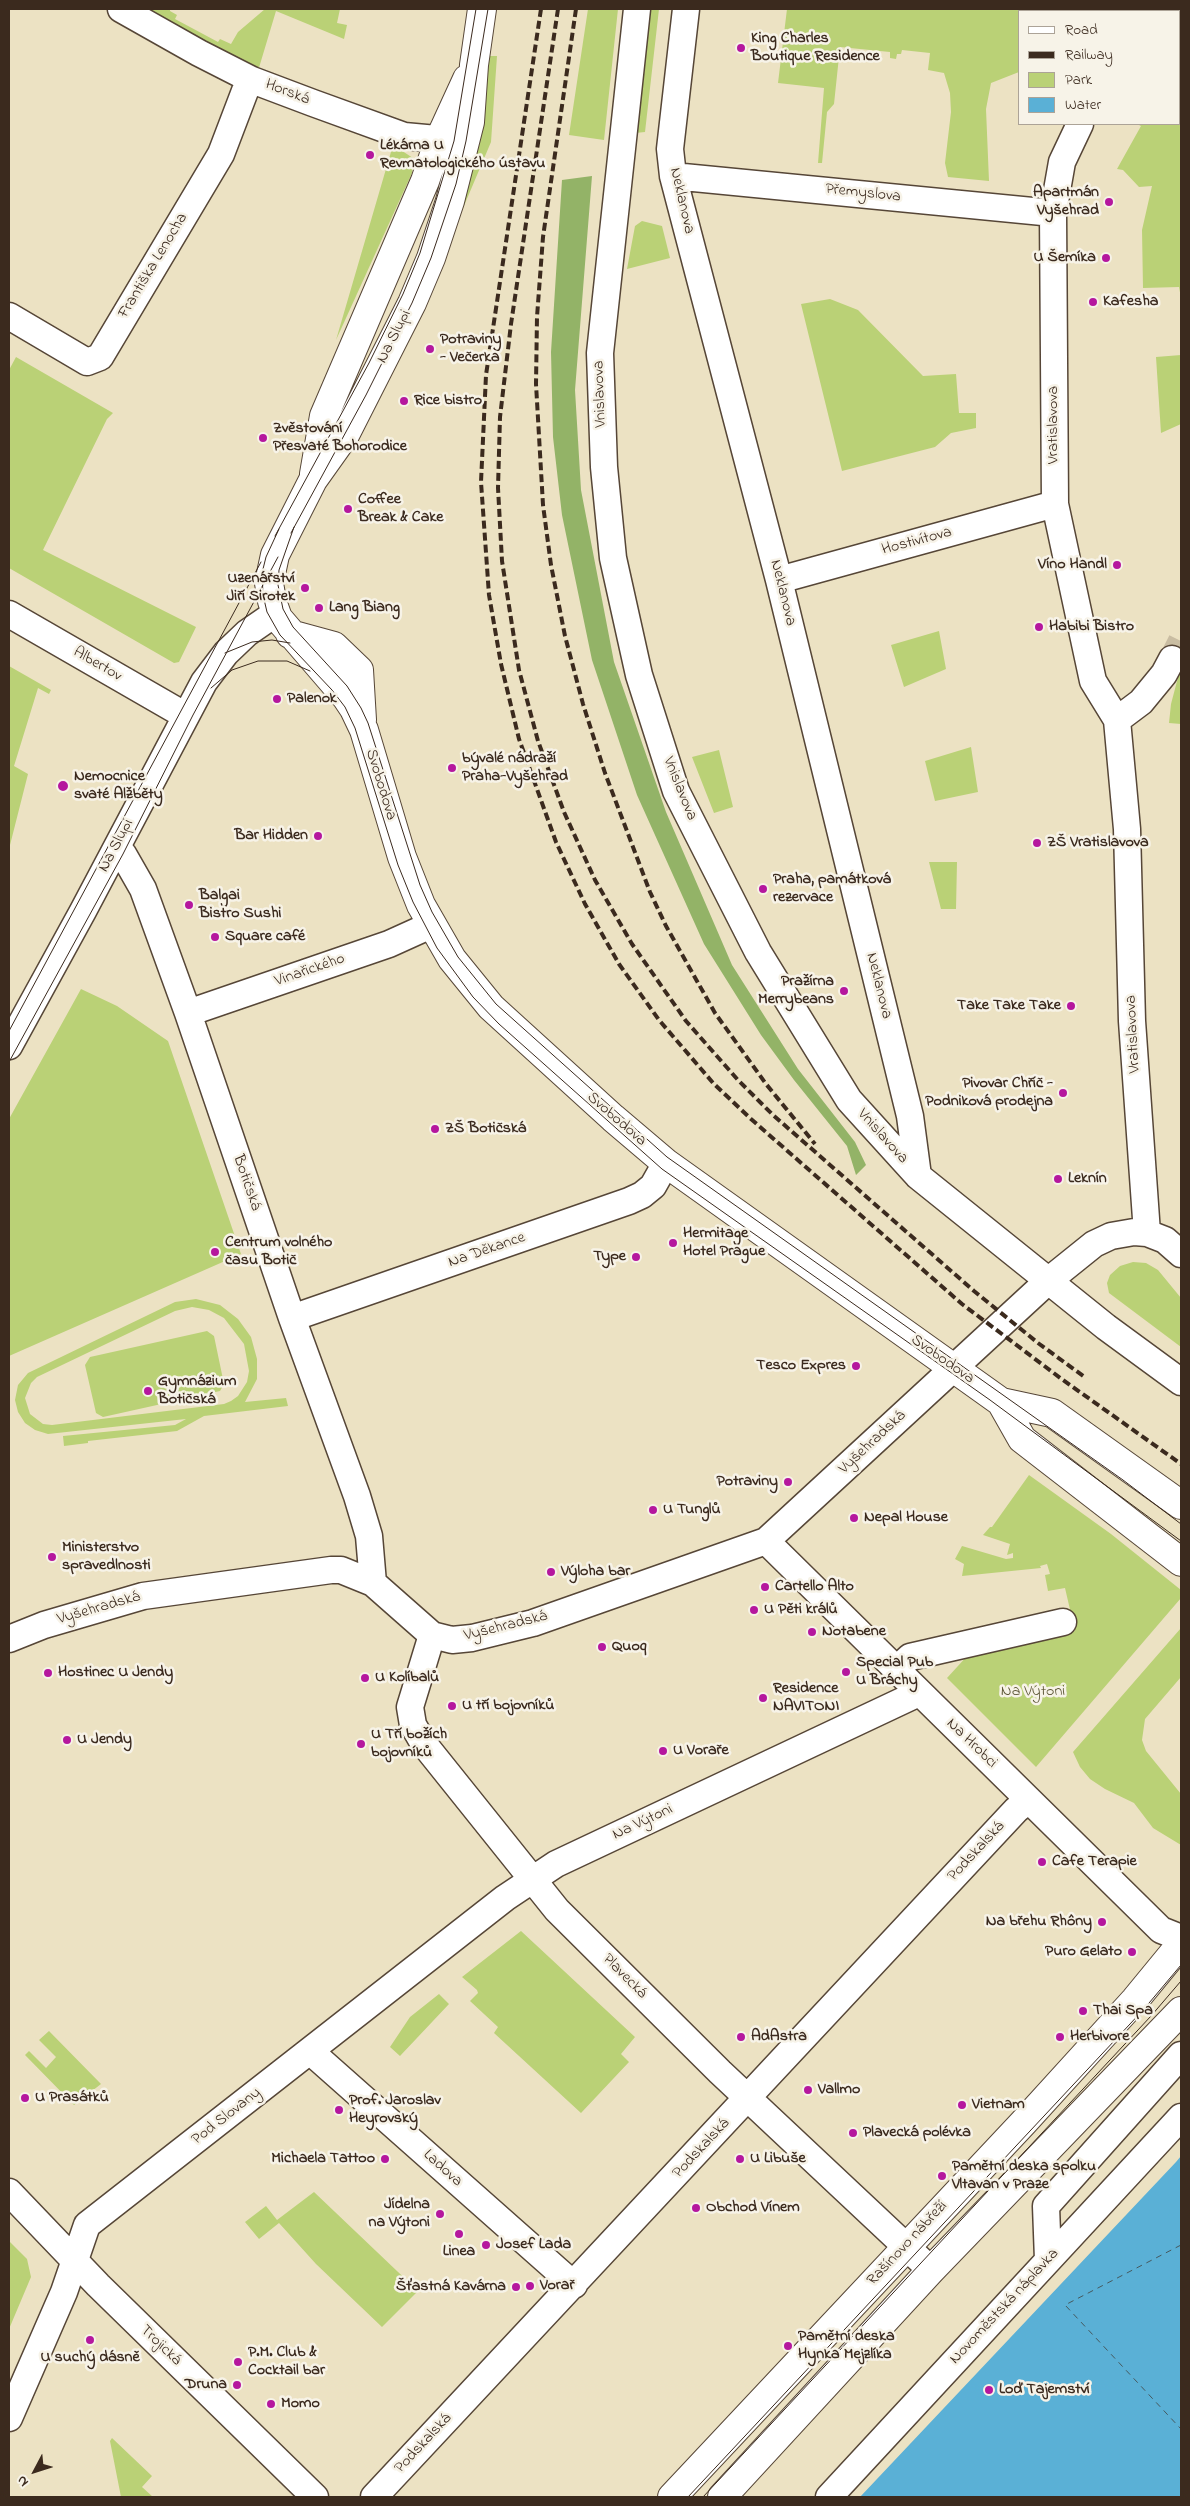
<!DOCTYPE html>
<meta charset="utf-8">
<style>
body{margin:0}
#map{position:relative;width:1190px;height:2506px;overflow:hidden;background:#ece2c3;font-family:"Indie Flower",sans-serif}
canvas{display:block}
.frame{position:absolute;inset:0;border:10px solid #3b2a1e;pointer-events:none}
.legend{position:absolute;left:1018px;top:10px;width:162px;height:115px;box-sizing:border-box;background:#f7f3e8;border:1px solid #aca397;margin:0;padding:6px 9px;list-style:none;font-size:15px;color:#3b2a1e}
.legend li{display:flex;align-items:center;gap:10px;height:25px}
.legend b{width:25px;border:1px solid #aca397}
.north{position:absolute;left:10px;top:2446px;width:50px;height:50px;-webkit-text-stroke:4px #f7f3e8;paint-order:stroke;rotate:230deg;font-size:14px;font-weight:700;line-height:20px;text-align:center;color:#3b2a1e}
.north::after{content:'';display:block;margin:auto;width:18px;height:22px;background:#3b2a1e;clip-path:polygon(50% 0,100% 100%,50% 72%,0 100%)}
</style>
<div id="map">
<canvas width="1190" height="2506"></canvas>
<div class="frame"></div>
<ul class="legend">
<li><b style="height:6px;background:#fff"></b>Road</li>
<li><b style="height:6px;background:#3b2a1e"></b>Railway</li>
<li><b style="height:14px;background:#bad176"></b>Park</li>
<li><b style="height:14px;background:#5ab0d6"></b>Water</li>
</ul>
<div class="north">N</div>
</div>
<script>
const ctx = document.querySelector('canvas').getContext('2d');
ctx.lineJoin = 'round';
function fill(path, color) {
  ctx.fillStyle = color;
  ctx.fill(path, 'evenodd');
}
function shape(rows) {
  const path = new Path2D();
  for (const r of rows) {
    path.moveTo(r[0], r[1]);
    for (let i = 2; i < r.length; i += 2) path.lineTo(r[i], r[i + 1]);
  }
  return path;
}
function strokePath(path, color, width, dash) {
  ctx.strokeStyle = color;
  ctx.lineWidth = width;
  ctx.lineCap = dash ? 'butt' : 'round';
  ctx.setLineDash(dash || []);
  ctx.stroke(path);
}
function label(font, color, halo, rows, align = 'center') {
  ctx.font = font + ' "Indie Flower",sans-serif';
  ctx.lineWidth = 5;
  ctx.setLineDash([]);
  ctx.textBaseline = 'middle';
  ctx.strokeStyle = halo;
  ctx.fillStyle = color;
  for (const [text, x, y, turn = 0] of rows) {
    ctx.save();
    ctx.translate(x, y);
    ctx.rotate((+turn || 0) * Math.PI / 180);
    ctx.textAlign = isNaN(turn) ? turn : align;
    if (halo) ctx.strokeText(text, 0, 0);
    ctx.fillText(text, 0, 0);
    ctx.restore();
  }
}
fill(shape([
 [142,9,170,9,170,11,177,15,175,19,218,42,220,39,231,44,238,32,265,9,340,9,337,23,347,25,344,39,276,11,258,71],
 [588,9,618,9,604,140,569,135],
 [651,9,659,9,645,132,635,133],
 [787,9,1181,9,1181,54,1179,53,1179,11,1019,11,1019,72,991,83,986,109,989,181,948,177,945,163,951,112,950,93,944,73,928,70,930,53,902,50,901,54,897,54,896,59,890,58,890,52,840,47,834,104,827,112,822,163,818,163,824,88,778,83],
 [488,56,497,56,491,142,458,220,454,215],
 [1179,108,1181,112,1181,298,1179,287,1143,288,1142,230,1152,186,1139,187,1123,170,1117,169,1141,126,1137,124,1179,124],
 [393,145,413,158,412,173,336,340],
 [642,221,662,226,670,258,627,269,635,226],
 [830,299,858,310,923,376,956,374,959,413,976,413,976,428,951,433,935,447,842,471,801,304],
 [1181,355,1181,424,1161,433,1156,357],
 [16,357,113,413,107,419,43,550,196,627,179,662,174,663,9,568,9,370],
 [939,631,946,669,904,687,891,645],
 [9,666,51,690,49,694,38,688,14,766,28,774,9,849],
 [1181,666,1181,724,1169,723,1171,704],
 [971,747,978,792,935,801,925,761],
 [719,750,733,807,714,813,692,757],
 [929,862,957,862,956,909,941,909],
 [81,989,117,1006,168,1041,241,1254,9,1356,9,1119],
 [1133,1262,1146,1263,1158,1270,1181,1298,1181,1347,1109,1293,1107,1283,1110,1275,1120,1266],
 [196,1299,220,1305,238,1319,251,1337,257,1359,257,1379,245,1402,286,1398,288,1406,204,1416,177,1431,88,1441,88,1443,64,1446,63,1436,175,1425,186,1419,48,1434,35,1430,25,1423,18,1412,15,1400,18,1385,28,1373,175,1302],
 [192,1307,209,1310,224,1318,244,1344,249,1371,247,1382,238,1396,231,1401,224,1404,52,1425,43,1424,30,1414,25,1398,31,1383,37,1377,175,1311],
 [207,1331,214,1336,224,1384,220,1391,103,1417,96,1413,85,1365,90,1357],
 [1029,1475,1111,1534,1181,1590,1181,1598,1036,1767,947,1678,968,1655,1075,1631,1065,1588,1048,1591,1045,1575,1050,1574,1047,1564,1040,1566,1041,1568,962,1576,964,1564,955,1559,962,1546,1006,1559,1013,1558,1013,1553,1007,1555,1010,1544,983,1535,990,1527,992,1527],
 [1181,1628,1181,1677,1145,1719,1142,1740,1146,1751,1181,1794,1181,1845,1153,1828,1134,1803,1105,1789,1090,1779,1080,1767,1073,1752],
 [521,1931,635,2037,621,2054,629,2062,581,2113,494,2033,498,2027,470,2001,478,1993,477,1990,462,1977],
 [439,1994,449,2004,400,2056,390,2047,410,2017],
 [49,2031,101,2084,74,2105,25,2055,29,2051,46,2068,56,2057,39,2040],
 [314,2192,418,2291,382,2327,316,2264,279,2223,259,2239,245,2222,266,2206,277,2220],
 [9,2241,27,2259,31,2277,9,2329],
 [112,2438,152,2476,142,2487,153,2497,121,2497,110,2441]
]), '#bad176');
fill(shape([
 [592,176,575,390,581,490,614,662,666,812,732,965,798,1069,855,1142,866,1165,856,1175,847,1146,794,1080,761,1035,704,944,637,795,592,660,562,515,553,437,551,352,562,180]
]), '#93b367');
fill(shape([
 [1181,2156,1181,2497,860,2497,1176,2162]
]), '#5ab0d6');
strokePath(shape([
 [1181,2245,1065,2305,1181,2429]
]), '#46595e', 1, [6, 5]);
strokePath(shape([
 [1172,659,1181,641]
]), '#c9bda2', 26, [26, 13]);
const minor = shape([
 [121,9,199,53,252,80,313,103,404,136,459,141],
 [637,9,600,353,604,467,613,558,639,675,676,791,758,952,849,1100,918,1176,1106,1327,1181,1382],
 [686,9,670,149,673,176,779,580,910,1116,918,1176],
 [1179,75,1181,77],
 [1080,124,1062,162,1053,213,1055,504,1093,681,1117,720,1127,829,1132,1021,1147,1233],
 [673,176,1053,213],
 [9,316,87,362,100,357,221,154,245,91,252,80],
 [779,580,1055,504],
 [9,614,186,716],
 [1117,720,1141,702,1164,674,1172,659],
 [116,849,123,854,143,889,188,1013,292,1318,357,1496,369,1536,373,1583],
 [188,1013,389,944,431,925],
 [9,1046,83,911,204,682,226,653,247,633,276,613],
 [292,1318,629,1201,642,1195,653,1186,666,1163],
 [766,1541,1161,1930,1181,1938],
 [432,1635,410,1707,413,1725,424,1744,557,1910,720,2072,931,2270],
 [9,1639,44,1625,143,1596,331,1570,341,1570,373,1583,432,1635,452,1640,472,1638,533,1623,766,1541,1048,1281,1094,1244,1111,1236,1134,1232,1147,1233,1165,1240,1181,1254],
 [896,1670,910,1657,1063,1622],
 [311,2052,574,2285],
 [9,2192,98,2285,315,2497],
 [1048,2260,1046,2206,1181,2055],
 [9,2418,64,2292,87,2225,505,1898,556,1864,919,1693],
 [374,2497,1016,1810,1028,1800],
 [829,2497,1181,2117]
]);
const major = shape([
 [482,9,474,65,470,122,450,201,431,258,412,303,345,435,313,480,275,555,269,583,272,601,278,618,346,697,354,709,364,730,402,857,421,905,452,959,491,1007,613,1118,666,1163,1001,1402,1022,1439,1181,1562],
 [314,474,324,416,425,181,439,140,467,79],
 [290,634,334,646,359,670,362,720],
 [1001,1402,1052,1413,1181,1505],
 [672,2497,1024,2122,1135,2000,1181,1944],
 [722,2497,931,2270,1181,2011]
]);
strokePath(minor, '#564637', 29);
strokePath(major, '#564637', 30);
strokePath(minor, '#fff', 26);
strokePath(major, '#fff', 28);
strokePath(shape([
 [294,527,279,570,278,585,283,609,293,627,347,686,361,708,368,723,420,885,432,912,458,957,496,1004,667,1157,1123,1480,1181,1524],
 [279,529,266,557,262,573,263,595,267,612,280,635,332,690,345,707,355,728,398,865,413,902,437,948,473,997,499,1024,662,1169,990,1400,1181,1541],
 [291,533,366,395,412,303,431,258,456,184,466,141,488,9],
 [275,536,369,363,403,294,420,253,454,141,476,9],
 [225,653,252,642,272,640,290,643],
 [211,688,232,670,258,661,287,661,310,671],
 [9,1031,261,562],
 [9,1062,123,854,193,715,278,557],
 [688,2497,1144,2009,1181,1965],
 [703,2497,1151,2016,1181,1981]
]), '#3b2a1e', 1);
strokePath(shape([
 [541,9,486,375,481,482,489,595,501,664,519,739,556,842,585,904,619,964,659,1020,714,1084,751,1119,962,1304,1063,1380,1181,1464],
 [558,9,511,324,500,417,498,488,502,561,519,670,538,741,564,812,595,880,632,944,686,1021,738,1080,773,1115,974,1291,1038,1343,1086,1378],
 [576,9,543,237,537,317,536,384,543,505,551,565,565,636,583,704,605,773,650,892,666,926,715,1013,766,1084,815,1144]
]), '#3b2a1e', 4, [8, 4]);
for (const [x, y, r, color] of [
 [741,48,5,"#b5179e"],
 [370,155,5,"#b5179e"],
 [1109,202,5,"#b5179e"],
 [1106,258,5,"#b5179e"],
 [1093,302,5,"#b5179e"],
 [430,349,5,"#b5179e"],
 [404,401,5,"#b5179e"],
 [263,438,5,"#b5179e"],
 [348,509,5,"#b5179e"],
 [1117,565,5,"#b5179e"],
 [305,588,5,"#b5179e"],
 [319,608,5,"#b5179e"],
 [1039,627,5,"#b5179e"],
 [277,699,5,"#b5179e"],
 [452,768,5,"#b5179e"],
 [63,786,6,"#b5179e"],
 [318,836,5,"#b5179e"],
 [1037,843,5,"#b5179e"],
 [763,889,5,"#b5179e"],
 [189,905,5,"#b5179e"],
 [215,937,5,"#b5179e"],
 [844,991,5,"#b5179e"],
 [1071,1006,5,"#b5179e"],
 [1063,1093,5,"#b5179e"],
 [435,1129,5,"#b5179e"],
 [1058,1179,5,"#b5179e"],
 [673,1243,5,"#b5179e"],
 [215,1252,5,"#b5179e"],
 [636,1257,5,"#b5179e"],
 [856,1366,5,"#b5179e"],
 [148,1391,5,"#b5179e"],
 [788,1482,5,"#b5179e"],
 [653,1510,5,"#b5179e"],
 [854,1518,5,"#b5179e"],
 [52,1557,5,"#b5179e"],
 [551,1572,5,"#b5179e"],
 [765,1587,5,"#b5179e"],
 [754,1610,5,"#b5179e"],
 [812,1632,5,"#b5179e"],
 [602,1647,5,"#b5179e"],
 [846,1672,5,"#b5179e"],
 [48,1673,5,"#b5179e"],
 [365,1678,5,"#b5179e"],
 [763,1698,5,"#b5179e"],
 [452,1706,5,"#b5179e"],
 [67,1740,5,"#b5179e"],
 [361,1744,5,"#b5179e"],
 [663,1751,5,"#b5179e"],
 [1042,1862,5,"#b5179e"],
 [1102,1922,5,"#b5179e"],
 [1132,1952,5,"#b5179e"],
 [1083,2011,5,"#b5179e"],
 [741,2037,5,"#b5179e"],
 [1060,2037,5,"#b5179e"],
 [808,2090,5,"#b5179e"],
 [25,2098,5,"#b5179e"],
 [962,2105,5,"#b5179e"],
 [339,2110,5,"#b5179e"],
 [853,2133,5,"#b5179e"],
 [385,2159,5,"#b5179e"],
 [740,2159,5,"#b5179e"],
 [942,2176,5,"#b5179e"],
 [696,2208,5,"#b5179e"],
 [440,2214,5,"#b5179e"],
 [459,2234,5,"#b5179e"],
 [486,2245,5,"#b5179e"],
 [530,2286,5,"#b5179e"],
 [516,2287,5,"#b5179e"],
 [90,2340,5,"#b5179e"],
 [788,2346,5,"#b5179e"],
 [238,2362,5,"#b5179e"],
 [237,2385,5,"#b5179e"],
 [989,2390,5,"#b5179e"],
 [271,2404,5,"#b5179e"]
]) {
  const dot = new Path2D();
  dot.arc(x, y, r, 0, 2 * Math.PI);
  ctx.fillStyle = color;
  ctx.fill(dot);
  strokePath(dot, '#f7f3e8', 2);
}
label('bold 16px', '#3b2a1e', '#f7f3e8', [
 ["King Charles",751,39],
 ["Boutique Residence",751,57],
 ["Lékárna U",380,146],
 ["Revmatologického ústavu",380,164],
 ["Apartmán",1099,193,"right"],
 ["Vyšehrad",1099,211,"right"],
 ["U Šemíka",1096,258,"right"],
 ["Kafesha",1103,302],
 ["Potraviny",440,340],
 ["- Večerka",440,358],
 ["Rice bistro",414,401],
 ["Zvěstování",273,429],
 ["Přesvaté Bohorodice",273,447],
 ["Coffee",358,500],
 ["Break & Cake",358,518],
 ["Víno Handl",1107,565,"right"],
 ["Uzenářství",295,579,"right"],
 ["Jiří Sirotek",295,597,"right"],
 ["Lang Biang",329,608],
 ["Habibi Bistro",1049,627],
 ["Palenok",287,699],
 ["bývalé nádraží",462,759],
 ["Praha-Vyšehrad",462,777],
 ["Nemocnice",74,777],
 ["svaté Alžběty",74,795],
 ["Bar Hidden",308,836,"right"],
 ["ZŠ Vratislavova",1047,843],
 ["Praha, památková",773,880],
 ["rezervace",773,898],
 ["Balgai",199,896],
 ["Bistro Sushi",199,914],
 ["Square café",225,937],
 ["Pražírna",834,982,"right"],
 ["Merrybeans",834,1000,"right"],
 ["Take Take Take",1061,1006,"right"],
 ["Pivovar Chříč -",1053,1084,"right"],
 ["Podniková prodejna",1053,1102,"right"],
 ["ZŠ Botičská",445,1129],
 ["Leknín",1068,1179],
 ["Hermitage",683,1234],
 ["Hotel Prague",683,1252],
 ["Centrum volného",225,1243],
 ["času Botič",225,1261],
 ["Type",626,1257,"right"],
 ["Tesco Expres",846,1366,"right"],
 ["Gymnázium",158,1382],
 ["Botičská",158,1400],
 ["Potraviny",778,1482,"right"],
 ["U Tunglů",663,1510],
 ["Nepal House",864,1518],
 ["Ministerstvo",62,1548],
 ["spravedlnosti",62,1566],
 ["Výloha bar",561,1572],
 ["Cartello Alto",775,1587],
 ["U Pěti králů",764,1610],
 ["Notabene",822,1632],
 ["Quoq",612,1647],
 ["Special Pub",856,1663],
 ["U Bráchy",856,1681],
 ["Hostinec U Jendy",58,1673],
 ["U Kolíbalů",375,1678],
 ["Residence",773,1689],
 ["NAVITONI",773,1707],
 ["U tří bojovníků",462,1706],
 ["U Tří božích",371,1735],
 ["bojovníků",371,1753],
 ["U Jendy",77,1740],
 ["U Voraře",673,1751],
 ["Cafe Terapie",1052,1862],
 ["Na břehu Rhôny",1092,1922,"right"],
 ["Puro Gelato",1122,1952,"right"],
 ["Thai Spa",1093,2011],
 ["AdAstra",751,2037],
 ["Herbivore",1070,2037],
 ["Vallmo",818,2090],
 ["U Prasátků",35,2098],
 ["Prof. Jaroslav",349,2101],
 ["Heyrovský",349,2119],
 ["Vietnam",972,2105],
 ["Plavecká polévka",863,2133],
 ["Michaela Tattoo",375,2159,"right"],
 ["U Libuše",750,2159],
 ["Pamětní deska spolku",952,2167],
 ["Vltavan v Praze",952,2185],
 ["Jídelna",430,2205,"right"],
 ["na Výtoni",430,2223,"right"],
 ["Obchod Vínem",706,2208],
 ["Josef Lada",496,2245],
 ["Linea",459,2252,"center"],
 ["Vorař",540,2286],
 ["Šťastná Kavárna",506,2287,"right"],
 ["Pamětní deska",798,2337],
 ["Hynka Mejzlíka",798,2355],
 ["P.M. Club &",248,2353],
 ["Cocktail bar",248,2371],
 ["U suchý dásně",90,2358,"center"],
 ["Druna",227,2385,"right"],
 ["Loď Tajemství",999,2390],
 ["Momo",281,2404]
], 'left');
label('16px', '#3b2a1e', '#f7f3e8', [
 ["Horská",287,93,21],
 ["Přemyslova",863,194,6],
 ["Neklanova",681,201,77],
 ["Františka Lenocha",154,266,-59],
 ["Na Slupi",395,337,-63],
 ["Vnislavova",601,394,-92],
 ["Vratislavova",1054,425,-90],
 ["Hostivítova",917,542,-15],
 ["Neklanova",782,593,76],
 ["Albertov",97,665,30],
 ["Svobodova",380,785,73],
 ["Vnislavova",679,789,68],
 ["Na Slupi",117,846,-62],
 ["Vinařického",310,971,-19],
 ["Neklanova",878,986,76],
 ["Vratislavova",1134,1034,-93],
 ["Svobodova",616,1120,41],
 ["Vnislavova",882,1137,48],
 ["Botičská",246,1183,71],
 ["Na Děkance",487,1251,-19],
 ["Svobodova",942,1360,35],
 ["Vyšehradská",873,1443,-43],
 ["Vyšehradská",99,1609,-16],
 ["Vyšehradská",506,1627,-14],
 ["Na Hrobci",971,1744,44],
 ["Na Výtoni",643,1823,-25],
 ["Podskalská",977,1852,-47],
 ["Plavecká",624,1977,45],
 ["Pod Slovany",227,2117,-38],
 ["Podskalská",702,2149,-47],
 ["Ladova",442,2169,42],
 ["Rašínovo nábřeží",908,2244,-47],
 ["Novoměstská náplavka",1005,2307,-47],
 ["Trojická",160,2346,44],
 ["Podskalská",424,2444,-47]
]);
label('16px', '#5b5434', '#f7f3e8', [
 ["Na Výtoni",1033,1692]
]);
</script>
